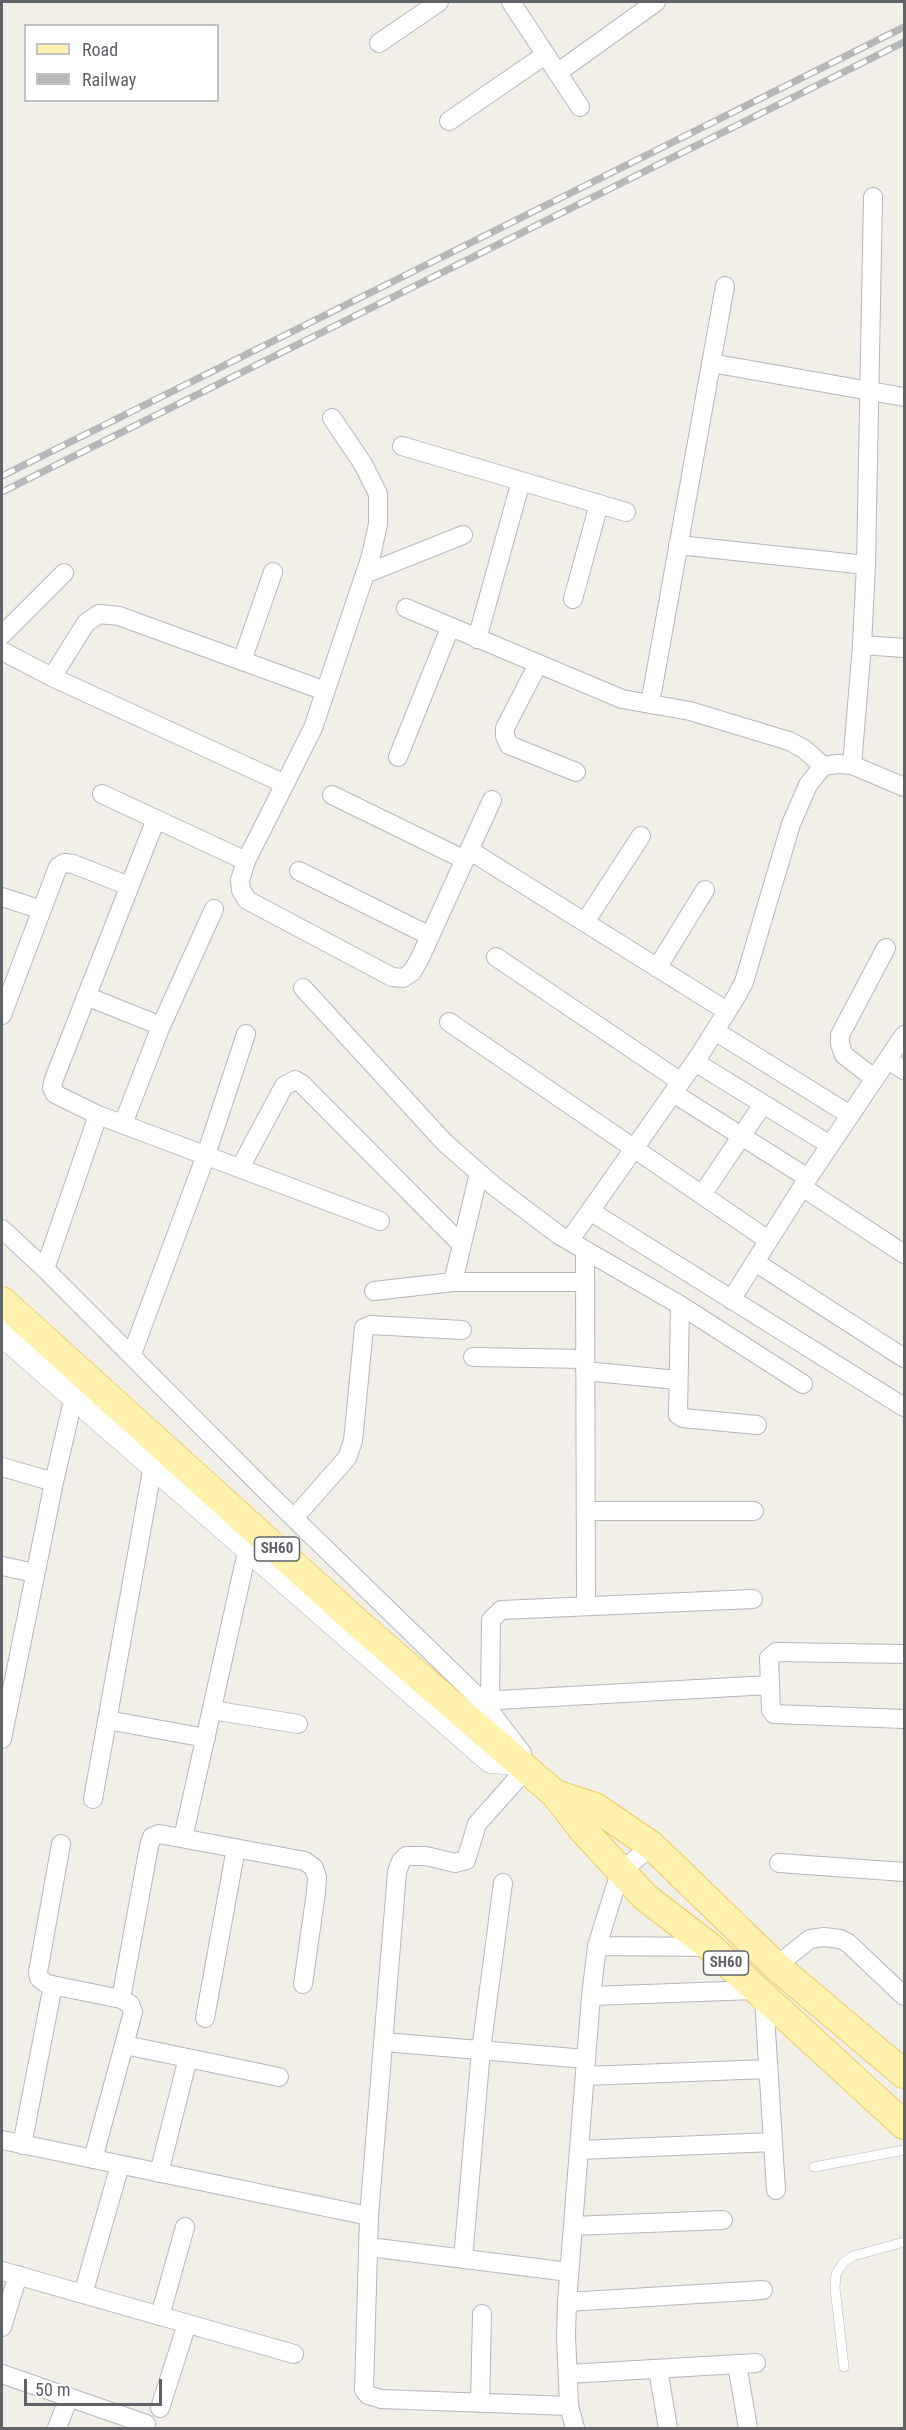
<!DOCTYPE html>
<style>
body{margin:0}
#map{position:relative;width:906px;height:2430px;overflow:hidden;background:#f1efe8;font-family:"Roboto Condensed",sans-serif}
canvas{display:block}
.frame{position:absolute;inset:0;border:3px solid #5f6368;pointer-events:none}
.legend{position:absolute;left:24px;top:24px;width:195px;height:78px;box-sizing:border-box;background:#fff;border:2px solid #bfc1c3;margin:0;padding:8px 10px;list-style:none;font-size:18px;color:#5f6368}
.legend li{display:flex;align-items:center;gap:12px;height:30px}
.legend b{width:30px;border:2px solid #bfc1c3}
.scale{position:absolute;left:24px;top:2379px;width:138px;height:27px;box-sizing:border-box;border:3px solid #5f6368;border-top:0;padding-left:8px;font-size:18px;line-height:21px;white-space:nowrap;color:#5f6368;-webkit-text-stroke:4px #fff;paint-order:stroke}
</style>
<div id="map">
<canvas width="906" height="2430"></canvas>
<div class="frame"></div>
<ul class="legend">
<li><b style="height:8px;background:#fff2af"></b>Road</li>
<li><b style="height:8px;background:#b6b7b8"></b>Railway</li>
</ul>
<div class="scale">50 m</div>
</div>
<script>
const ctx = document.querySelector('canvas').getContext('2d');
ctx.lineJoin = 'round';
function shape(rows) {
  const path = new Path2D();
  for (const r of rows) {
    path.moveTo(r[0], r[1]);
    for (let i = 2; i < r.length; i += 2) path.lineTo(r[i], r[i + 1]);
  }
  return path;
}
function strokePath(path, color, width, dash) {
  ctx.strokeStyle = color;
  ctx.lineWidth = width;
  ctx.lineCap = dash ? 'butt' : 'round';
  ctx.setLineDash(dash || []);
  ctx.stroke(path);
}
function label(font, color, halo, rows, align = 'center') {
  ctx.font = font + ' "Roboto Condensed",sans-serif';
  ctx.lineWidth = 5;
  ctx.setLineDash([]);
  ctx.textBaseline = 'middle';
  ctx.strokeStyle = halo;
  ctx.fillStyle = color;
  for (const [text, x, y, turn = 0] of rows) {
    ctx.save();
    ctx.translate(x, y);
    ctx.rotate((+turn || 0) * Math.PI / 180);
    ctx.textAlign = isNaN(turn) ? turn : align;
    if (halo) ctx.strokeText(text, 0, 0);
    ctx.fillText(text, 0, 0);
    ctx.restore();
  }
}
const lane = shape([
 [814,2167,904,2150],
 [844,2367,835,2288,836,2274,843,2263,853,2256,904,2242]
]);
const street = shape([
 [511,2,580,107],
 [379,43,439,2],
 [557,73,656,2],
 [449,121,545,55],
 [711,363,904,397],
 [332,418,363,464,378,494,378,524,371,556,313,728,246,861,240,880,241,890,247,900,392,977,403,978,412,972,420,958,492,800],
 [402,446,626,512],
 [678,545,866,565],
 [365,574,463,535],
 [573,599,599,504],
 [406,608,622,699,690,711,789,741,804,749,823,766],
 [2,635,64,573],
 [477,639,521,481],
 [862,645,904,648],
 [2,651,52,677,285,784],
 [242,661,273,572],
 [538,664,505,728,505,736,509,745,576,772],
 [52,677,86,623,99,614,119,616,325,691],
 [650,704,725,286],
 [398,757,450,628],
 [852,765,862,645,866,565,873,197],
 [102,794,246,861],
 [332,795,465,860],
 [156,819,54,1079,52,1088,55,1094,98,1115,380,1221],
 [469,850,727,1011],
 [299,871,430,936],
 [2,897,42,910],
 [585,922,641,836],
 [496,957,681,1082],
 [657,968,705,890],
 [303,988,445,1143,494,1186,559,1235,680,1305,803,1384],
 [86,996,161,1026],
 [2,1015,58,867,64,863,73,864,129,886],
 [449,1022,768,1240],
 [715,1031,850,1115],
 [888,1060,904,1070],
 [695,1062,830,1145],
 [875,1079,844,1055,840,1044,840,1035,886,948],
 [673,1093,808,1178],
 [123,1124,161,1026,214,909],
 [240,1168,284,1086,295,1080,302,1084,462,1245],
 [802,1187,904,1254],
 [702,1195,763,1104],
 [590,1211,904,1407],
 [2,1229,45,1269,266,1491,482,1701,522,1753],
 [569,1241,699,1056,736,997,744,982,791,824,808,785,823,766,838,764,852,765,904,787],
 [585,1250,586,1606],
 [755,1262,904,1358],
 [45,1269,98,1115],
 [453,1282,479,1173],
 [374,1291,453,1282,585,1282],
 [731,1300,808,1178,904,1035],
 [680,1305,678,1415,683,1418,757,1425],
 [132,1354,206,1155,246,1034],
 [473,1357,585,1359],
 [585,1371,677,1380],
 [2,1467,54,1482],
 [586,1511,754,1511],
 [294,1518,347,1458,353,1441,364,1328,371,1325,462,1330],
 [2,1566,35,1573],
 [904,1654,776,1652,769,1658,771,1710,774,1714,904,1719],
 [490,1700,491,1620,501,1610,753,1599],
 [479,1701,770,1685],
 [212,1710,298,1724],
 [107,1720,206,1738],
 [2,1739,54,1482,74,1396],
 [525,1770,477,1824,466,1860,455,1863,426,1856,406,1856,401,1861,397,1872,369,2216,364,2390,368,2395,381,2399,569,2406],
 [93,1799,153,1465],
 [183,1838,248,1547],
 [61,1844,38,1972,39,1978,47,1984,121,1999,130,2004,133,2012,93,2159],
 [779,1863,904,1872],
 [597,1946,710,1947],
 [776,1966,810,1939,824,1937,840,1939,848,1943,904,1996],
 [591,1996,754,1990],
 [121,1999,149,1846,152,1837,159,1834,305,1861,314,1868,317,1877,316,1892,303,1984],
 [764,1999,776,2190],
 [205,2018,236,1848],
 [384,2042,586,2059],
 [125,2045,279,2077],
 [585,2076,768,2069],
 [2,2140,369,2216],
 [22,2145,53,1985],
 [579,2150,773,2142],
 [159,2173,188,2058],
 [573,2226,723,2220],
 [369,2247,569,2272],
 [463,2259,481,2050,503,1883],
 [2,2271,294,2354],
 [83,2294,120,2165],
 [567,2302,763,2290],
 [160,2316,185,2227],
 [2,2327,18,2275],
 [737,2364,748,2428],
 [658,2369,668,2428],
 [2,2374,146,2424,143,2428],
 [568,2374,756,2363],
 [480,2403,482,2314],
 [160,2408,187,2324],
 [57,2428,69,2397],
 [575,2428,569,2406,566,2335,567,2302,591,1996,597,1946,620,1872,652,1846]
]);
const secondary = shape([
 [2,1333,491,1760,516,1762]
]);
const primary = shape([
 [2,1301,361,1626,555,1794,584,1831,645,1897,710,1947,904,2125],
 [555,1794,595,1807,652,1846,776,1966,904,2074]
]);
strokePath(lane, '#b5b8bc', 10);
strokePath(street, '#b5b8bc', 20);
strokePath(secondary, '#b6babf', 27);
strokePath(primary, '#f2c960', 30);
strokePath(lane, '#fff', 9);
strokePath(street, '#fff', 18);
strokePath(secondary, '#fff', 26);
strokePath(primary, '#fff2af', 28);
const rail = shape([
 [2,476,904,27],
 [2,492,904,42]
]);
strokePath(rail, '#b6b7b8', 7);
strokePath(rail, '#fff', 4.5, [14]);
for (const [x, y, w] of [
 [277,1549,45],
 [726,1963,45]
]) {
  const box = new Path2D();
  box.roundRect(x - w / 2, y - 12, w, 24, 4.5);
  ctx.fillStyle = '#fff';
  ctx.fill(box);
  strokePath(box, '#5f6368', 1.5);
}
label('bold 15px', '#5f6368', null, [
 ["SH60",277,1549],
 ["SH60",726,1963]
]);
</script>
